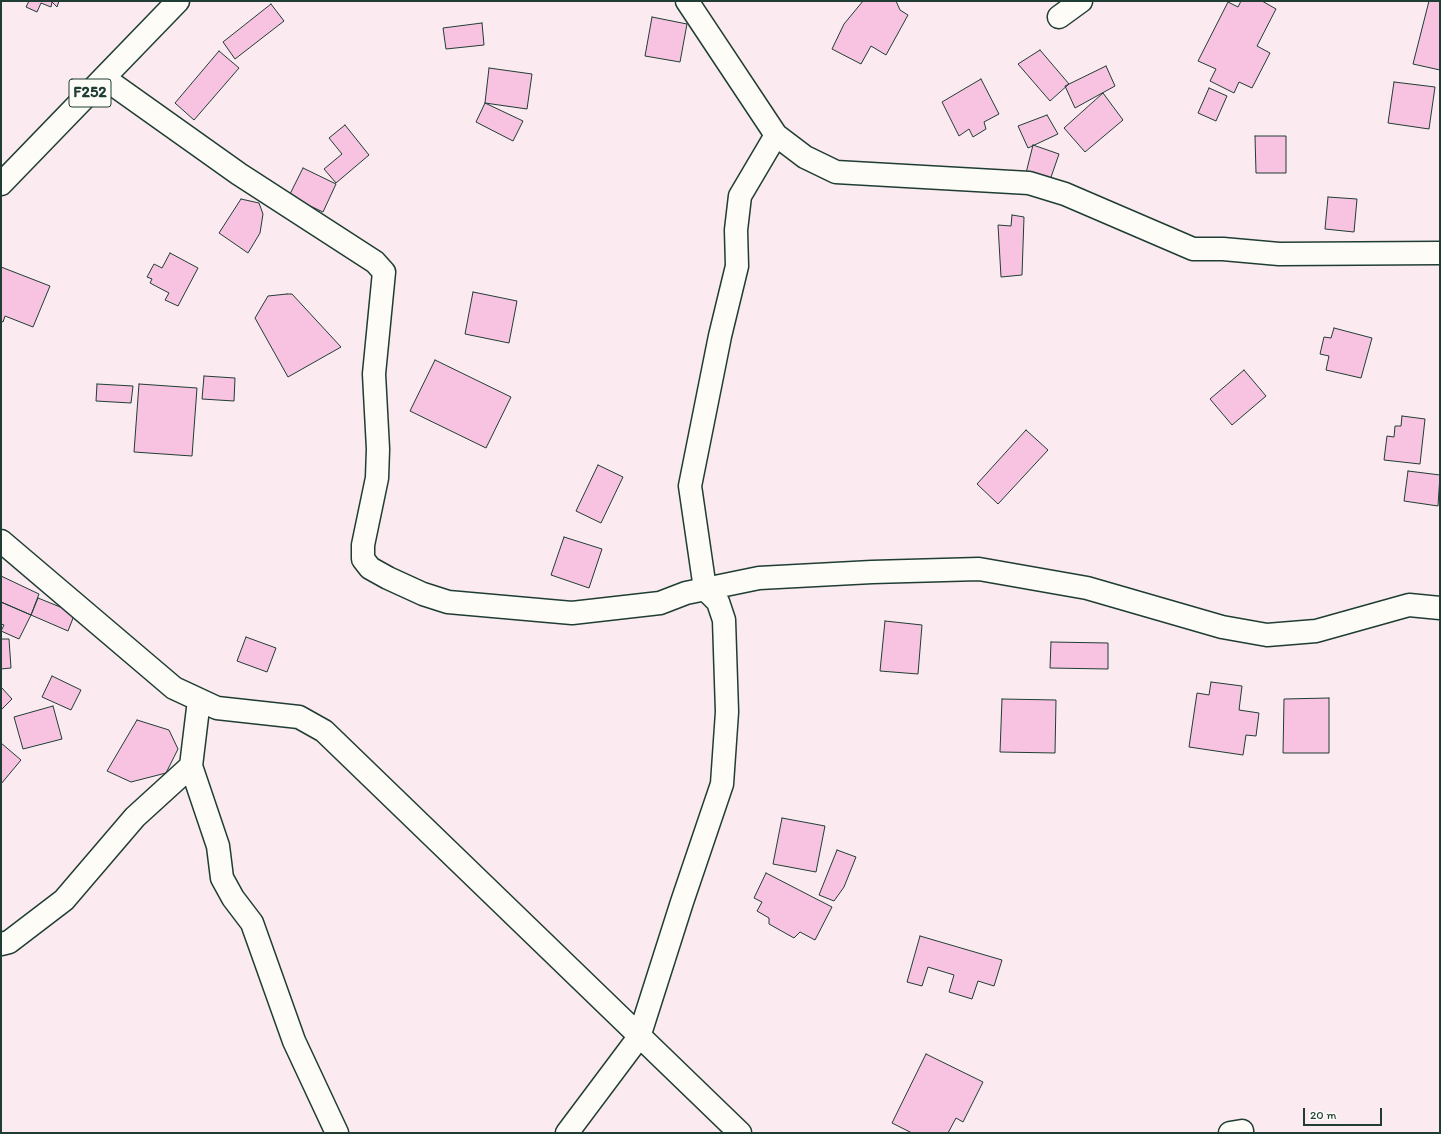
<!DOCTYPE html>
<style>
body{margin:0}
#map{position:relative;width:1441px;height:1134px;overflow:hidden;background:#fbebf0;font-family:Itim,sans-serif}
canvas{display:block}
.frame{position:absolute;inset:0;border:2px solid #1f3d34;pointer-events:none}
.scale{position:absolute;left:1303px;top:1108px;width:79px;height:18px;box-sizing:border-box;border:2px solid #1f3d34;border-top:0;padding-left:5px;font-size:12px;line-height:14px;white-space:nowrap;color:#1f3d34;-webkit-text-stroke:3px #fdfcf7;paint-order:stroke}
</style>
<div id="map">
<canvas width="1441" height="1134"></canvas>
<div class="frame"></div>
<div class="scale">20 m</div>
</div>
<script>
const ctx = document.querySelector('canvas').getContext('2d');
ctx.lineJoin = 'round';
function fill(path, color) {
  ctx.fillStyle = color;
  ctx.fill(path, 'evenodd');
}
function shape(rows) {
  const path = new Path2D();
  for (const r of rows) {
    path.moveTo(r[0], r[1]);
    for (let i = 2; i < r.length; i += 2) path.lineTo(r[i], r[i + 1]);
  }
  return path;
}
function strokePath(path, color, width, dash) {
  ctx.strokeStyle = color;
  ctx.lineWidth = width;
  ctx.lineCap = dash ? 'butt' : 'round';
  ctx.setLineDash(dash || []);
  ctx.stroke(path);
}
function label(font, color, halo, rows, align = 'center') {
  ctx.font = font + ' Itim,sans-serif';
  ctx.lineWidth = 4;
  ctx.setLineDash([]);
  ctx.textBaseline = 'middle';
  ctx.strokeStyle = halo;
  ctx.fillStyle = color;
  for (const [text, x, y, turn = 0] of rows) {
    ctx.save();
    ctx.translate(x, y);
    ctx.rotate((+turn || 0) * Math.PI / 180);
    ctx.textAlign = isNaN(turn) ? turn : align;
    if (halo) ctx.strokeText(text, 0, 0);
    ctx.fillText(text, 0, 0);
    ctx.restore();
  }
}
const building = shape([
 [29,1,59,1,57,7,52,2,51,7,41,3,37,12,26,7,29,1],
 [863,1,896,1,900,10,908,15,886,55,871,46,861,64,832,49,844,24,863,1],
 [1241,1,1262,1,1276,9,1257,46,1270,53,1252,88,1239,82,1234,93,1210,81,1216,69,1198,61,1228,2,1238,7,1241,1],
 [1429,1,1440,1,1440,70,1413,64,1429,1],
 [271,4,284,21,235,59,223,42,271,4],
 [652,17,687,24,680,62,645,56,652,17],
 [482,23,484,45,446,49,443,28,482,23],
 [1040,50,1069,84,1050,101,1018,64,1040,50],
 [219,51,239,68,194,120,175,103,219,51],
 [1106,66,1115,86,1075,108,1065,86,1106,66],
 [489,68,532,74,527,109,485,103,489,68],
 [981,79,999,114,984,122,986,129,973,137,969,129,959,136,942,102,981,79],
 [1394,82,1435,87,1429,129,1388,123,1394,82],
 [1209,88,1227,96,1216,121,1198,113,1209,88],
 [1103,93,1123,120,1085,152,1064,128,1103,93],
 [485,103,523,121,513,141,476,122,485,103],
 [1047,115,1058,134,1028,148,1018,126,1047,115],
 [345,125,369,155,336,183,324,169,342,154,329,138,345,125],
 [1255,136,1286,136,1286,173,1256,173,1255,136],
 [1033,145,1059,154,1048,186,1025,177,1033,145],
 [303,168,336,184,323,212,289,196,303,168],
 [1328,197,1357,199,1354,232,1325,229,1328,197],
 [241,199,259,203,263,214,260,233,248,253,219,233,241,199],
 [1012,215,1024,217,1022,275,1001,277,998,225,1011,226,1012,215],
 [170,253,198,268,178,306,165,300,169,293,150,283,152,279,147,277,154,264,162,268,170,253],
 [1,267,50,286,33,327,5,316,3,322,1,321,1,267],
 [473,292,517,301,509,343,465,334,473,292],
 [287,294,292,294,341,347,288,377,255,318,268,296,287,294],
 [1334,328,1372,338,1361,378,1326,370,1329,356,1320,354,1324,337,1331,338,1334,328],
 [435,360,511,397,486,448,410,411,435,360],
 [1244,370,1266,396,1232,425,1210,399,1244,370],
 [204,376,235,378,234,401,202,399,204,376],
 [97,384,133,386,131,403,96,401,97,384],
 [139,384,197,388,192,456,134,452,139,384],
 [1402,416,1425,419,1420,464,1384,460,1387,436,1394,437,1395,426,1401,426,1402,416],
 [1026,430,1048,450,998,504,977,484,1026,430],
 [598,465,623,477,601,523,576,511,598,465],
 [1408,471,1440,475,1438,506,1404,501,1408,471],
 [564,537,602,549,589,588,551,575,564,537],
 [1,576,39,594,31,615,1,602,1,576],
 [38,598,75,613,68,631,31,615,38,598],
 [1,602,31,615,19,639,1,631,4,625,1,624,1,602],
 [885,621,922,625,918,674,880,671,885,621],
 [246,637,276,648,267,672,237,661,246,637],
 [1,639,9,639,11,668,1,669,1,639],
 [1051,642,1108,643,1108,669,1050,668,1051,642],
 [52,676,81,690,71,710,42,697,52,676],
 [1211,682,1242,686,1239,710,1259,713,1256,736,1246,735,1243,755,1189,747,1197,693,1209,695,1211,682],
 [1,687,12,699,1,710,1,687],
 [1329,698,1329,753,1283,753,1284,699,1329,698],
 [1002,699,1056,700,1055,753,1000,752,1002,699],
 [53,706,62,739,23,749,14,717,53,706],
 [137,720,169,730,178,749,166,773,131,782,107,771,137,720],
 [1,743,21,760,1,784,1,743],
 [782,818,825,826,816,872,773,864,782,818],
 [837,850,856,857,844,887,834,901,819,895,837,850],
 [766,873,832,907,815,940,800,932,794,938,769,924,769,918,757,911,762,902,754,898,766,873],
 [920,936,1002,960,994,986,978,981,972,999,949,992,954,975,928,967,922,986,907,982,920,936],
 [926,1054,983,1082,963,1122,956,1118,948,1133,912,1133,892,1123,926,1054]
]);
fill(building, '#f7c3e0');
strokePath(building, '#1f3d34', 1);
const minor = shape([
 [687,1,776,135,805,157,836,172,1029,183,1065,194,1193,249,1223,249,1279,254,1440,253],
 [1059,17,1081,1],
 [104,78,239,174,375,262,384,272,374,374,378,449,377,478,363,545,363,559,370,568,388,578,423,594,448,602,572,613,660,603,686,593,759,578,872,572,979,569,1087,588,1222,627,1267,635,1316,631,1409,605,1440,608],
 [1,541,174,688,217,708,299,717,324,731,740,1133],
 [199,700,191,766,218,846,222,878,233,898,252,923,294,1041,337,1133],
 [1,944,9,942,64,900,135,817,191,766],
 [567,1133,639,1037,682,902,722,784,727,712,724,620,718,602,705,589,690,486,720,336,737,266,736,230,740,196,776,135],
 [1230,1133,1242,1131]
]);
const primary = shape([
 [1,184,178,1]
]);
strokePath(minor, '#1f3d34', 25);
strokePath(primary, '#1f3d34', 25);
strokePath(minor, '#fdfcf7', 22);
strokePath(primary, '#fdfcf7', 22);
for (const [x, y, w] of [
 [90,93,42]
]) {
  const box = new Path2D();
  box.roundRect(x - w / 2, y - 14, w, 28, 3);
  ctx.fillStyle = '#fdfcf7';
  ctx.fill(box);
  strokePath(box, '#1f3d34', 1);
}
label('bold 16px', '#1f3d34', null, [
 ["F252",90,93]
]);
</script>
